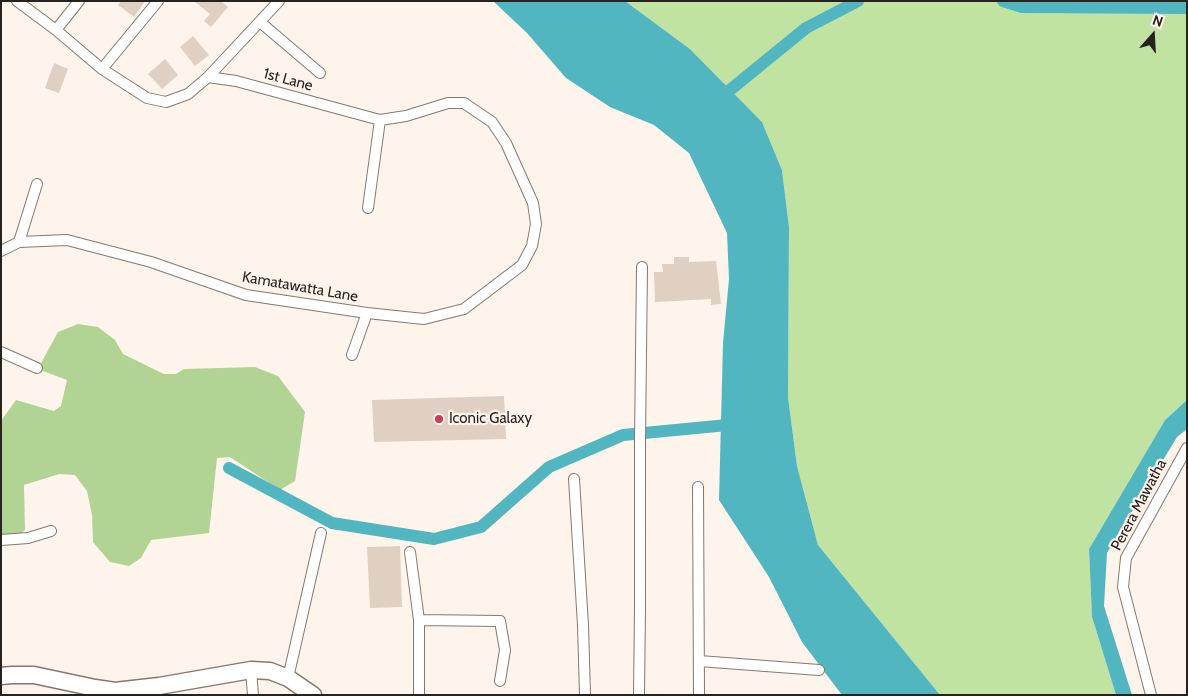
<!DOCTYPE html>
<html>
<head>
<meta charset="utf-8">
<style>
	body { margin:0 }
	#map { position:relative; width:1188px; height:696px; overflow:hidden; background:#fef4ec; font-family:Cabin,sans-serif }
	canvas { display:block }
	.frame { position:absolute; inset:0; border:2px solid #28221e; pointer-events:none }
	.north { position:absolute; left:1128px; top:10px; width:50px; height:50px; -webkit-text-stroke:4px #fef4ec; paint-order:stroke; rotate:19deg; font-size:14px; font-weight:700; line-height:20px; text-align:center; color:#28221e }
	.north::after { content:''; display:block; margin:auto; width:18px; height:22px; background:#28221e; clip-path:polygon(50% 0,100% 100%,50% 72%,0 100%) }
</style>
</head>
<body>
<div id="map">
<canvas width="1188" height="696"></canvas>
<div class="frame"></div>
<div class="north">N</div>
</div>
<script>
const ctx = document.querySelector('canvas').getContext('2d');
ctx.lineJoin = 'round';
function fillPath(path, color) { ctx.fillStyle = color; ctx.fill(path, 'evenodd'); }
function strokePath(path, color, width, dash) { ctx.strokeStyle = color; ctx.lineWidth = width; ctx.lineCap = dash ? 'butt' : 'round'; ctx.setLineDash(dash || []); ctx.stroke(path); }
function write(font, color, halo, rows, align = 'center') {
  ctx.font = font + ' Cabin,sans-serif'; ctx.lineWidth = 4.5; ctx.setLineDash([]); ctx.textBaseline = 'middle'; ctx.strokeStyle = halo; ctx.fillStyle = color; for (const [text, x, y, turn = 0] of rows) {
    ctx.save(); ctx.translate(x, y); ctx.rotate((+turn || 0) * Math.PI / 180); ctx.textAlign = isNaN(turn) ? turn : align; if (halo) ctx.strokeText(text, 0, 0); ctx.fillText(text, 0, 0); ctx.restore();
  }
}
const green = new Path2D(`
	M625 1H1187V400L1165 420 1089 549 1092 617 1116 695H940L818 545 797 466 788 397 789 227 782 170 762 122 690 49Z`);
const forest = new Path2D(`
	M78 324 98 327 115 340 123 354 164 374H176L184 369 255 367 278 376 305 412 295 481 280 490 230 457 217 458 209 533 151 540 141 558 129 566 110 562 93 542 92 515 87 491 75 475 59 474 24 485 25 530 11 542 1 540V421L16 400 54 411 61 406 67 380 43 371 40 365 58 332Z`);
const water = new Path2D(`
	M493 1H625L690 49 762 122 782 170 789 227 788 397 797 466 818 545 940 695H842L802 642 769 577 719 500 723 343 729 279 727 233 689 153 654 125 610 107 566 78 527 33Z
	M1187 400V429L1177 437 1107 553 1104 606 1132 695H1116L1092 617 1089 549 1165 420Z`);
const canal = new Path2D(`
	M1003 1 1022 7 1187 8
	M730 90 806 28 858 1
	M229 468 332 523 434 539 481 527 549 467 623 435 738 424`);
const building = new Path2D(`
	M121 1H145L134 17 118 5Z
	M194 1H221L228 7 211 27 204 21 210 14Z
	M193 36 209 55 195 66 180 47Z
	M165 59 178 75 162 89 148 74Z
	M54 63 68 69 59 93 45 88Z
	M674 257H689V262L716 261 721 304 711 305V299L655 302 654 272H663L662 264H674Z
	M504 396 506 439 374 442 372 400Z
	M400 546 402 607 370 608 367 547Z`);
const minor = new Path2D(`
	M260 22 320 73
	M56 30 79 1
	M102 69 158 1
	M208 77 279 1
	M368 208 380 120
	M19 242 37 184
	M1 251 19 242 67 240 151 262 246 295 367 313 424 319 464 309 522 265 532 246 536 224 533 203 506 143 492 122 464 103H448L406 116 380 120 236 81 208 77 188 94 166 102 147 98 102 69 56 30 17 1
	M1 352 37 368
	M352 355 367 313
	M574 479 583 625 585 695
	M698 487 699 695
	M1 540 28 538 51 531
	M410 552 419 620V695
	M419 620 500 621 505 650 500 681
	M699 661 819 670
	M251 670 253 695
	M288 678 321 533
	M639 695 640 607V441L642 267
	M1151 695 1123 587 1126 558 1187 448`);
const primary = new Path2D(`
	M1 676 12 675H34L95 688 115 691 159 686 251 670 270 671 288 678 313 695`);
const markers = [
	[439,419,5,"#cd3d5b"]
];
const streetNames = [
	["1st Lane",288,80,15],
	["Kamatawatta Lane",300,287,10],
	["Perera Mawatha",1139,505,-62]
];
const poiNames = [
	["Iconic Galaxy",449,419]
];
fillPath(green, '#c1e3a2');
fillPath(forest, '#b1d393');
fillPath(water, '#52b6c1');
strokePath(canal, '#52b6c1', 12);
fillPath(building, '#e0cfc3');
strokePath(minor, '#87786d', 12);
strokePath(primary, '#87786d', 19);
strokePath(minor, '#fff', 10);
strokePath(primary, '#fff', 16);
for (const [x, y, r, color] of markers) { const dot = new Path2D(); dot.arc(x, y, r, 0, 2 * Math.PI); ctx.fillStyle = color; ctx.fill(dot); strokePath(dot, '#fef4ec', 2); }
write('15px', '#28221e', '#fef4ec', streetNames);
write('15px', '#28221e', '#fef4ec', poiNames, 'left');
</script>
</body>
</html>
